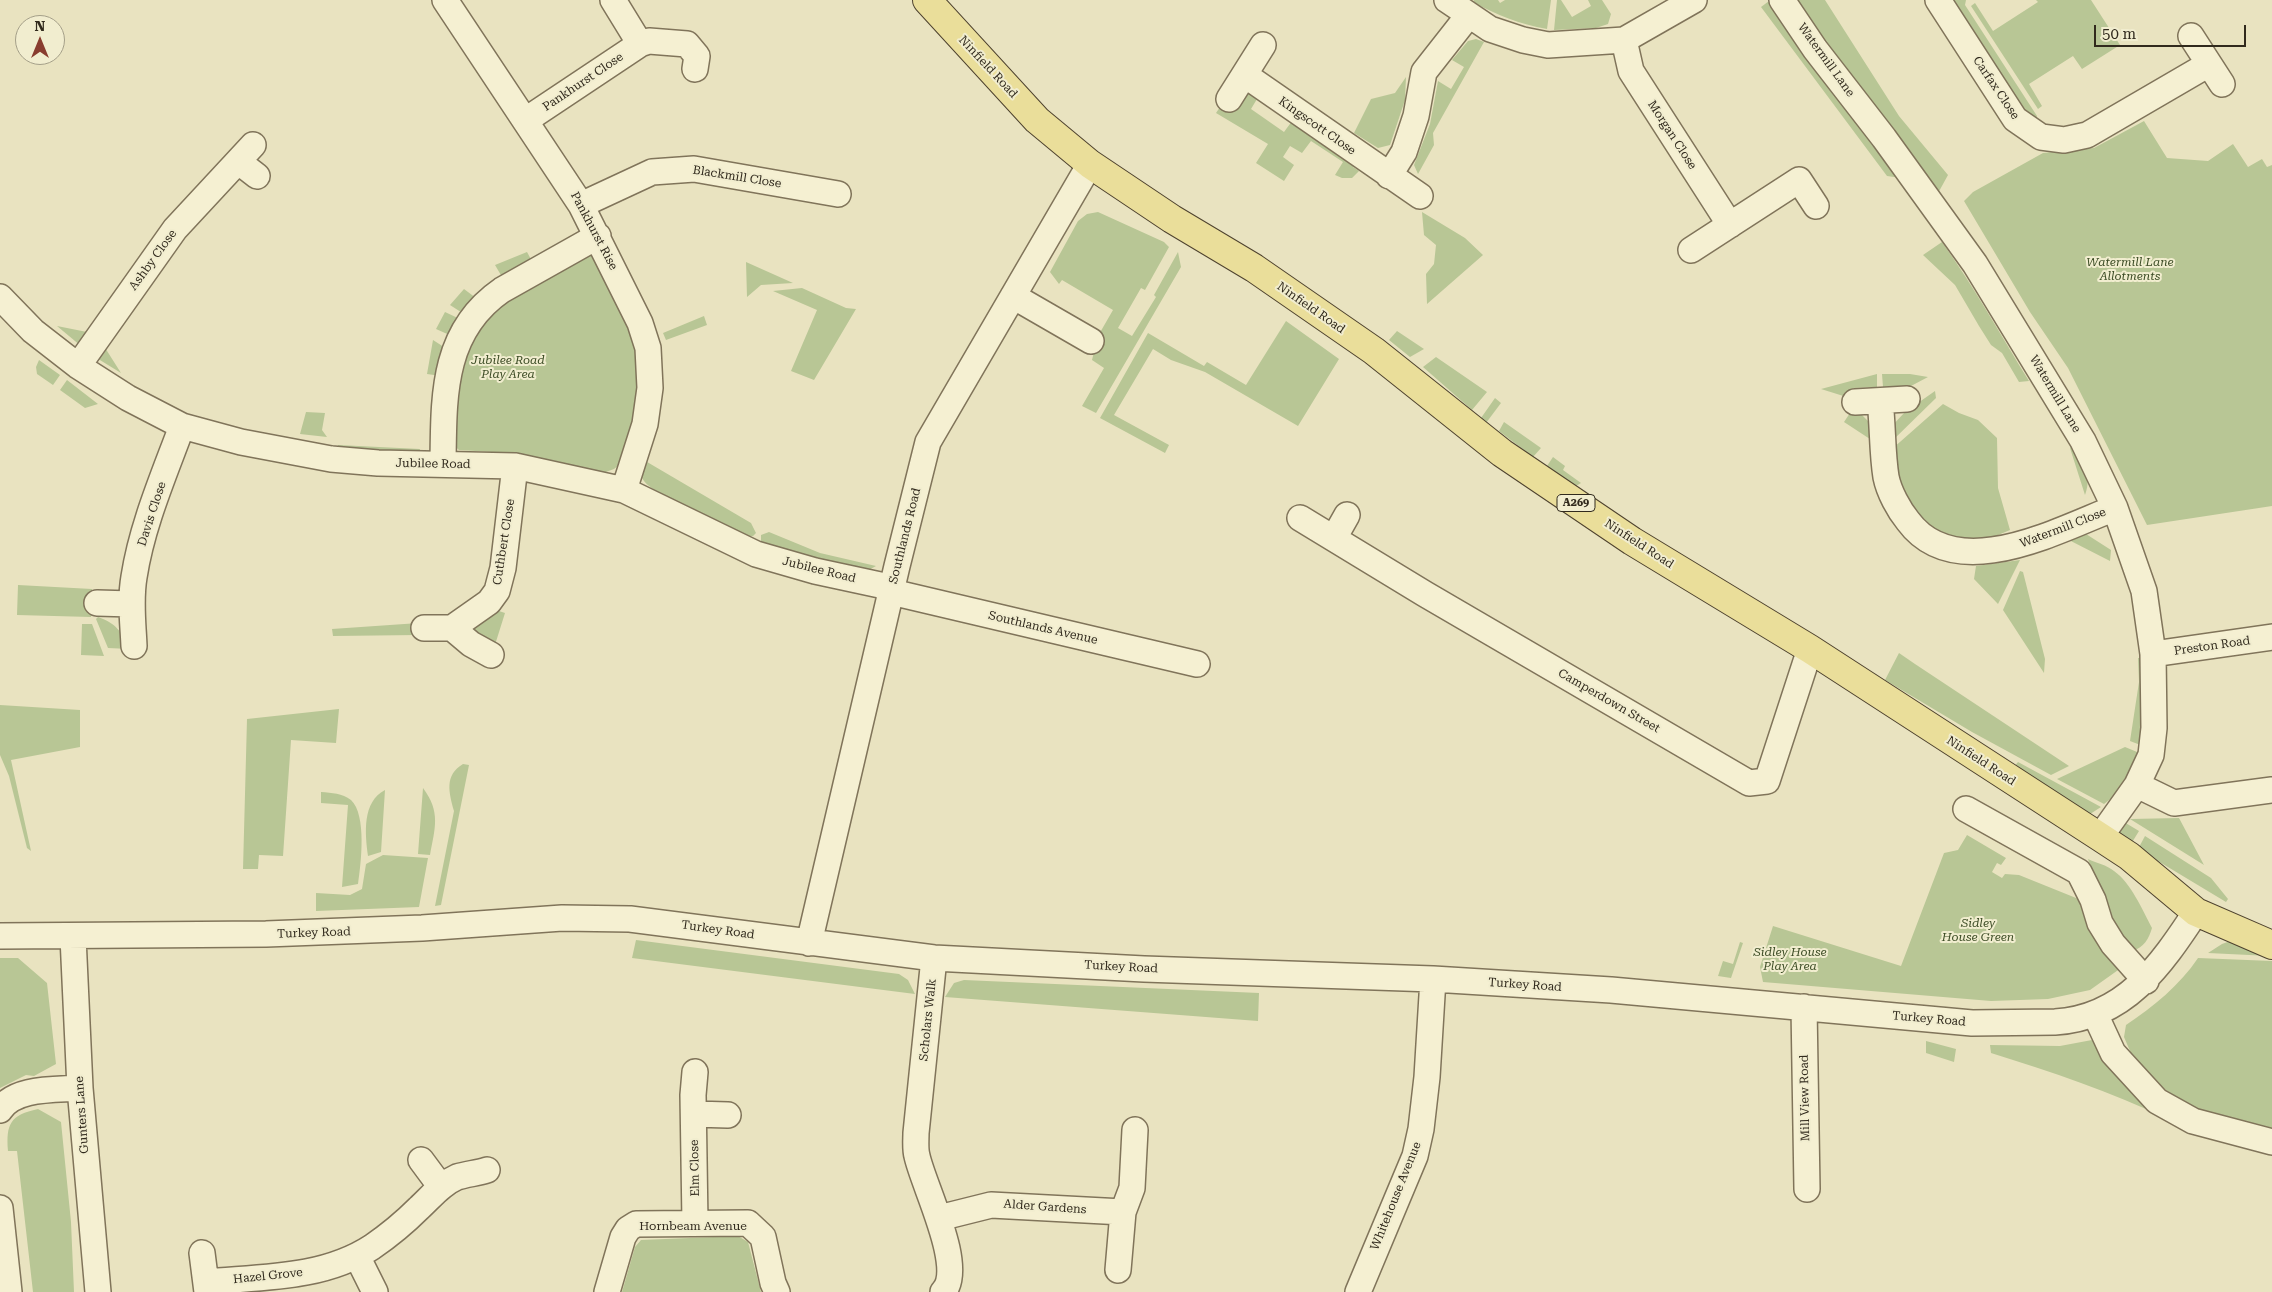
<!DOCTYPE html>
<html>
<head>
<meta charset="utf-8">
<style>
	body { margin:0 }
	#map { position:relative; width:2272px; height:1292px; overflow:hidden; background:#e9e3c0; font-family:"Roboto Serif",serif }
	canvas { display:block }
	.north { position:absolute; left:15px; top:15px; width:50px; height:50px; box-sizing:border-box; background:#f1edcf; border:1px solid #a49f88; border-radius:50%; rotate:0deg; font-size:14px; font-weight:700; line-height:20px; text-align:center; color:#312a1d }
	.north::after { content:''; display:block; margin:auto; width:18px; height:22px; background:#893d2f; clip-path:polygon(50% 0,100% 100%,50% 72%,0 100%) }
	.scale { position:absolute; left:2094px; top:25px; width:152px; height:22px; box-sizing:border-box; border:2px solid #312a1d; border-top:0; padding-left:6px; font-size:15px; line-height:18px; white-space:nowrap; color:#312a1d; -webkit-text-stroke:4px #f1edcf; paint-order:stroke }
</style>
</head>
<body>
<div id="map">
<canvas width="2272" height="1292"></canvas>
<div class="north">N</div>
<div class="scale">50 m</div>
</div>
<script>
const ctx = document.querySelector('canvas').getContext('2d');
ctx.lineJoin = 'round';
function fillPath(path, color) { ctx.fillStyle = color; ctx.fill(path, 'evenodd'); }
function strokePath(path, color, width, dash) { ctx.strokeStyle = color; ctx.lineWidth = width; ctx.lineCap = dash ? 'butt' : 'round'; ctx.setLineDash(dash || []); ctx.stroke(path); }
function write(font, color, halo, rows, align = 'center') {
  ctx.font = font + ' "Roboto Serif",serif'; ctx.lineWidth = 4; ctx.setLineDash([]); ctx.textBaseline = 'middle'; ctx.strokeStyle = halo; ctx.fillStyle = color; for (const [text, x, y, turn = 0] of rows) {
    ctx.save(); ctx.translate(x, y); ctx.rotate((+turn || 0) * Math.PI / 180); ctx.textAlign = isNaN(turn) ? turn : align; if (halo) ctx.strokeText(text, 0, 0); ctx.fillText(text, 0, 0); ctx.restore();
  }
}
const green = new Path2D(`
	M1474 0H1498L1500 3 1505 0H1551L1547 29C1519 24 1497 15 1473 2Z
	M1557 0H1561L1572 17 1591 6 1588 0H1602L1611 14 1608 24 1596 28 1554 30Z
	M1794 0H1825L1899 116 1948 175 1937 195Z
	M1951 0H1966L1965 5 2037 116 2035 125 2020 111Z
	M2036 0H2091L2120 45 2082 69 2073 56 2029 84 2042 106 2038 109 1971 6 1975 3 1993 31 2038 2Z
	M1769 1 1901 178 1887 176 1761 7Z
	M1476 39 1484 42 1433 133 1434 145 1418 174 1414 165 1430 124 1438 81 1451 89 1464 67 1452 60 1468 41Z
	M1406 77 1405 100 1390 145 1378 148 1354 133 1371 99 1395 93Z
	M1253 92 1260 94 1251 109 1284 132 1295 117 1357 161 1353 167 1359 171 1352 178H1342L1335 175 1343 162 1311 141 1302 153 1290 146 1283 157 1294 165 1284 181 1256 163 1268 144 1216 113 1224 101Z
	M2144 121 2167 158 2208 161 2233 144 2248 167 2262 159 2267 167 2272 165V506L2147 525 2068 368 2030 312 1964 201 1973 192 2043 153 2094 148Z
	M1098 212 1164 242 1169 247 1145 290 1141 288 1118 328 1132 336 1156 297 1154 295 1178 252 1181 267 1096 413 1082 406 1104 368 1092 360 1098 336 1113 310 1062 280 1059 284 1050 272 1078 221 1087 214Z
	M1422 212 1465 238 1483 255 1427 304 1426 274 1434 264 1436 245 1424 235Z
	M1942 242C1974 287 2000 334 2029 381L2019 382 2002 353 1991 345 1979 326 1955 285 1923 255Z
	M527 252 534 265 505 282 495 265Z
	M593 253 632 326 641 391 623 462 614 469 603 473 556 461 509 453 459 450 449 441V391L468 347 503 295Z
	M746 262 793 283 761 285 747 297Z
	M802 288 846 308 856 309 814 380 791 371 817 310 773 291Z
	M464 289 480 301 467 316 450 305Z
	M445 312 462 320 454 337 436 329Z
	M704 316 707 325 666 340 663 333Z
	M1286 321 1339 359 1298 426 1205 372 1171 360 1153 349 1114 415 1169 445 1165 453 1100 418 1148 333 1204 366 1207 362 1246 385Z
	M57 326 92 333 81 346Z
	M1397 331 1424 349 1410 357 1389 340Z
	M433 340 447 349 441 376 427 374Z
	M102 343 121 373 95 357Z
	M1436 357 1487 392 1472 410 1423 367Z
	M39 360 60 375 53 385 37 374 36 367Z
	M1877 374V387L1853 388V399L1821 389Z
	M1882 374H1910L1928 377 1911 386 1883 387Z
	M67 380 98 404 85 408 60 390Z
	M1935 391 1936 398 1891 442 1890 428 1905 412Z
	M1495 398 1501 403 1486 423 1481 418Z
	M1943 404 1959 413 1978 420 1997 438 1998 488 2010 530 1991 538 1989 543 1943 537 1922 524 1895 477 1892 449Z
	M306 412 325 413 322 430 327 437 300 434Z
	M1850 413 1862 415 1875 428 1876 443 1844 422Z
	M1504 422 1541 448 1533 457 1499 431Z
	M338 445 420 449 419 453 338 448Z
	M2072 445C2082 462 2093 474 2085 495L2070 448Z
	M1553 457 1565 466 1563 470 1581 483 1576 486 1547 466Z
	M642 459 751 523 756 533 753 536H747C726 526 656 497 644 481 639 475 641 466 642 459Z
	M769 532 820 553 876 566 867 571 818 562 765 544 761 541V535Z
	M2069 534H2086L2111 550 2110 561 2063 537Z
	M2020 560 1998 604 1974 579 1976 566Z
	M2020 571 2023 572 2045 659 2044 673 2003 610Z
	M18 585 92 589 91 617 17 615Z
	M493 609 505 613 494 648 473 631 474 621Z
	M98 617C116 623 122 632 129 649L108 648 96 619Z
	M419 623 418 635 333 636 332 629Z
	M82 624H92L104 656 81 655Z
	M1899 653 1915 664 2069 766 2051 775 1972 732 1885 680Z
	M2138 658H2144L2143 746 2130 741 2139 682Z
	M0 705 80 710V747L11 760 31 851 27 848 9 776 0 755Z
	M339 709 336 743 291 740 283 856 259 855 258 869H243L247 719Z
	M2125 747 2142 754 2118 793 2104 804 2057 779Z
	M2018 762 2101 807 2087 816 2013 768Z
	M463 764 469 765 441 905 435 906 454 811C449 793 444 775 463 764Z
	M423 788C441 812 435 828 430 855L418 854Z
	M385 790 381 852 368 856C365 833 362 802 385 790Z
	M321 792C332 793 342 793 351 800 367 815 361 864 358 884L342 887 348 805 321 803Z
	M2179 818 2204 865 2130 819Z
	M2124 822 2139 831 2131 844 2115 835Z
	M1967 835 2006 858 2001 865 1997 863 1992 872 2002 878 2005 874 2019 875 2086 902 2121 968 2090 990 2048 999 1991 1001 1763 982 1760 967 1773 926 1901 966 1944 853 1958 850Z
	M2145 836 2211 878 2228 899 2226 902 2138 849Z
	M383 855 428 858 419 907 316 911V893L350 895 362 889 366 864Z
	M2088 859C2096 863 2107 865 2114 871 2131 883 2142 909 2152 928 2149 938 2144 948 2132 951L2115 938Z
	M636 940 899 974 908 980 915 994 632 958Z
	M2233 940 2270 956 2208 953 2222 944Z
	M1740 942 1743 943 1731 978 1718 976 1723 961 1733 964Z
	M0 958H18L47 983 56 1064 34 1076 26 1075 0 1088Z
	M2198 958 2272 961V1134L2186 1107 2148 1075 2133 1058 2124 1037 2126 1025C2153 1007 2180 985 2198 958Z
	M964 980 1259 993 1258 1021 945 997 954 983Z
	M2092 1040 2106 1056 2168 1119C2111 1092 2052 1072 1991 1053L1990 1045 2060 1046Z
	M1926 1041 1956 1049 1954 1062 1926 1053Z
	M38 1109 61 1122 71 1222 74 1292H33L17 1151H8C6 1124 10 1115 38 1109Z
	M738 1236 748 1242 761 1292H622L635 1247 641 1240Z`);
const minor = new Path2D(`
	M445 0 581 205 640 323 648 348 650 388 645 424 624 490
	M1447 0 1490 29 1523 40 1548 45 1624 40 1694 0
	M1782 0 1815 49 1884 138 1975 264 2083 441 2115 508 2144 591 2153 654 2154 728 2151 755 2137 785 2100 837
	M1938 0 2015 119 2041 137 2064 140 2087 135 2209 64
	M2191 36 2222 84
	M1624 40 1631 71 1730 225
	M640 44 649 41 687 44 697 56 695 69
	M1245 75 1420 196
	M1229 99 1263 45
	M526 120 640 44 613 0
	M239 162 257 176
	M1389 176 1404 152 1416 116 1424 72 1468 16
	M581 205 652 172 694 169 838 194
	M1691 250 1799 180 1816 206
	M1013 296 1091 341
	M0 297 33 331 78 366 128 398 182 426 241 442 331 459 378 463 515 466 624 490 756 554 815 571 880 585 900 594 1197 664
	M78 366 175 229 253 145
	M1880 401C1883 426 1882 452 1886 477 1889 492 1899 510 1908 521 1956 586 2058 530 2115 508
	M1855 402 1907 399
	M443 463C444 398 441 332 502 290L598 236
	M1300 518 1425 594 1749 783 1767 781 1810 649
	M1334 538 1347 515
	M97 603 132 604
	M424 628H452L489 602 497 591 503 568 515 466
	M452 628 471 644 491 655
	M134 646C133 623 130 600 134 577 142 525 164 475 182 426
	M2153 654 2272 637
	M2137 785 2174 803 2272 790
	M1966 809 2079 872 2093 900 2100 923 2113 944 2146 981
	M0 936 266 934 422 928 562 918 630 919 934 958 1144 969 1433 979 1611 990 1972 1023 2055 1022C2125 1018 2161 965 2196 912
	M73 937 80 1088 98 1292
	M809 943 897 566 928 442 1090 164
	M934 958 916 1133C916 1140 915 1149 917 1156 923 1185 966 1268 943 1292
	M1804 1007 1807 1189
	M2095 1014 2113 1053 2157 1101 2193 1121 2272 1142
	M695 1072 693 1095 695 1223
	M0 1110C15 1087 55 1090 80 1088
	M694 1114 728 1115
	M421 1160 441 1187
	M0 1208 9 1292
	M939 1218 991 1205 1123 1212
	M202 1253 207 1292
	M357 1256 375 1292
	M1118 1270 1123 1212 1132 1188 1135 1130
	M206 1282C261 1277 323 1279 372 1247 388 1236 405 1222 419 1208 431 1197 441 1184 457 1177 467 1174 478 1173 487 1170
	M607 1292 623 1237 628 1229 636 1224 748 1223 763 1237 773 1283 777 1292
	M1358 1292 1415 1156 1421 1129 1427 1077 1433 979`);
const major = new Path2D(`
	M927 0 1037 120 1090 164 1172 219 1254 268 1374 351 1502 453 1632 541 1810 649 2100 837 2129 856 2196 912 2272 945`);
const shields = [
	[1576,503,38]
];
const shieldNames = [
	["A269",1576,503]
];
const streetNames = [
	["Watermill Lane",1826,60,54],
	["Ninfield Road",988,67,47],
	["Pankhurst Close",583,82,-34],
	["Carfax Close",1996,88,56],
	["Kingscott Close",1317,126,35],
	["Morgan Close",1672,135,57],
	["Blackmill Close",737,177,9],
	["Pankhurst Rise",594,231,62],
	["Ashby Close",153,260,-54],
	["Ninfield Road",1311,308,35],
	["Watermill Lane",2055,394,59],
	["Jubilee Road",433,464,1],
	["Davis Close",152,514,-72],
	["Watermill Close",2063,528,-21],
	["Southlands Road",905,536,-76],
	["Cuthbert Close",504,542,-81],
	["Ninfield Road",1639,544,33],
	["Jubilee Road",819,570,14],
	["Southlands Avenue",1043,628,13],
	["Preston Road",2212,646,-8],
	["Camperdown Street",1609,701,30],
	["Ninfield Road",1981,761,33],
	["Turkey Road",718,930,8],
	["Turkey Road",314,933,-2],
	["Turkey Road",1121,967,3],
	["Turkey Road",1525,985,4],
	["Turkey Road",1929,1019,5],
	["Scholars Walk",928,1020,-84],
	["Mill View Road",1805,1098,-91],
	["Gunters Lane",82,1115,-94],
	["Elm Close",695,1168,-91],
	["Whitehouse Avenue",1396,1196,-68],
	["Alder Gardens",1045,1207,4],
	["Hornbeam Avenue",693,1226],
	["Hazel Grove",268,1276,-6]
];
const parkNames = [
	["Watermill Lane",2130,262],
	["Allotments",2130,276],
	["Jubilee Road",508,360],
	["Play Area",508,374],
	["Sidley",1978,923],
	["House Green",1978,937],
	["Sidley House",1790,952],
	["Play Area",1790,966]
];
fillPath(green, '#b8c695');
strokePath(minor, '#80745a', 28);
strokePath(major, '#4e422e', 30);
strokePath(minor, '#f5f0d2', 25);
strokePath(major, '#eade9a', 28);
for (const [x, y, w] of shields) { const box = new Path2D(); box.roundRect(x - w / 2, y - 8.5, w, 17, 4); ctx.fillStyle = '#f1edcf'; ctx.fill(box); strokePath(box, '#312a1d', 1); }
write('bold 11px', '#312a1d', null, shieldNames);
write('12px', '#312a1d', '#f1edcf', streetNames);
write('italic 12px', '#3c4c25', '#f1edcf', parkNames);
</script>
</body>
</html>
